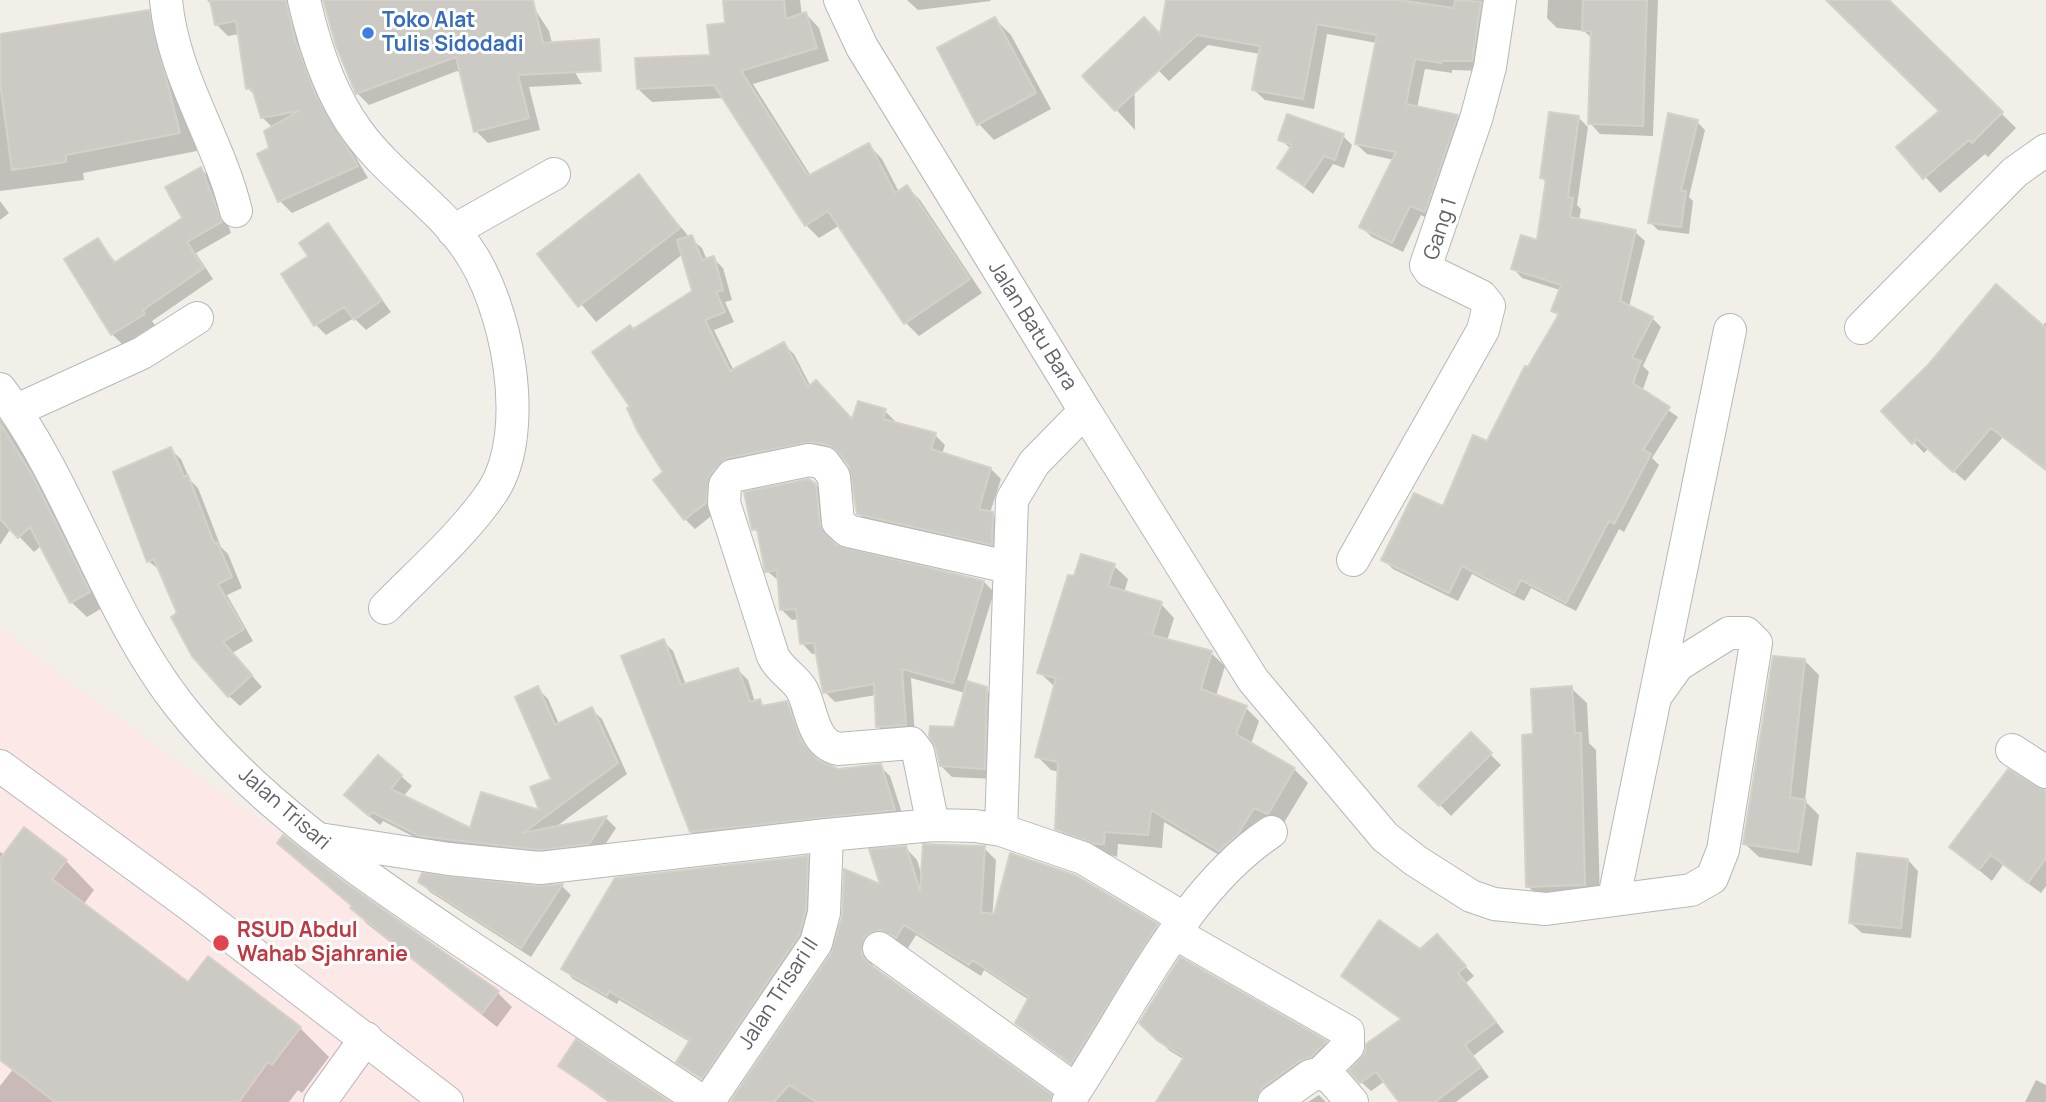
<!DOCTYPE html>
<html>
<head>
<meta charset="utf-8">
<style>
	body { margin:0 }
	canvas { display:block; background:#f1efe8 }
</style>
</head>
<body>
<canvas width="2046" height="1102"></canvas>
<script>
const ctx = document.querySelector('canvas').getContext('2d');
ctx.lineJoin = 'round';
function fillPath(path, color) { ctx.fillStyle = color; ctx.fill(path, 'evenodd'); }
function strokePath(path, color, width, dash) { ctx.strokeStyle = color; ctx.lineWidth = width; ctx.lineCap = dash ? 'butt' : 'round'; ctx.setLineDash(dash || []); ctx.stroke(path); }
function write(font, color, halo, rows, align = 'center') {
  ctx.font = font + ' Manrope,sans-serif'; ctx.lineWidth = 6; ctx.setLineDash([]); ctx.textBaseline = 'middle'; ctx.strokeStyle = halo; ctx.fillStyle = color; for (const [text, x, y, turn = 0] of rows) {
    ctx.save(); ctx.translate(x, y); ctx.rotate((+turn || 0) * Math.PI / 180); ctx.textAlign = isNaN(turn) ? turn : align; if (halo) ctx.strokeText(text, 0, 0); ctx.fillText(text, 0, 0); ctx.restore();
  }
}
const medical = new Path2D(`
	M0 627 26 650 208 784 675 1102H0Z`);
const shadow = new Path2D(`
	M207 0H268L301 31 327 108 368 178 292 213 280 201 271 149 273 128 262 117 257 97 248 88 239 34 228 36 216 24 213 6Z
	M325 0H529L549 31 552 43 565 56 582 84 529 87 540 130 488 143 476 131 461 73 457 71 369 105 357 93Z
	M725 0H800L802 16 806 14 819 28 829 61 753 84 811 176 869 145 882 159 899 192 907 187 920 200 982 293 919 336 906 323 840 225 819 238 806 225 724 98 652 102 638 89 712 56 727 24Z
	M907 0H990L991 1 918 10Z
	M1168 0H1496L1483 71 1452 70V73L1425 69 1417 108 1457 116 1468 127 1435 222 1421 215 1403 252 1372 237 1361 227 1394 160 1367 154 1356 144 1377 43 1327 34 1314 109 1265 100 1254 90 1260 54 1208 45 1169 81 1159 71Z
	M1548 0H1658L1653 136 1600 134 1590 123 1593 39 1584 31 1557 28 1547 18Z
	M1829 0H1887L2016 128 1988 157 1985 154 1940 193 1899 148 1942 111Z
	M148 12 166 30 197 151 83 173 84 180 0 191V36Z
	M995 19 1011 35 1051 109 994 140 978 123Z
	M1134 49 1135 130 1085 76Z
	M1578 117 1588 127 1577 205 1581 209 1579 220 1635 232 1645 241 1629 307 1652 318 1661 327 1643 366 1649 372 1642 392 1678 417 1652 458 1659 465 1624 532 1619 529 1576 611 1531 588 1524 601 1472 574 1458 601 1393 569 1384 560 1444 509 1488 443 1559 317 1553 310 1560 290 1522 278 1513 268 1538 243 1547 183 1542 178Z
	M1697 122 1705 130 1689 197 1693 201 1689 234 1658 230 1650 222Z
	M1343 136 1352 145 1344 168 1333 164 1313 194 1279 168 1291 149 1280 139Z
	M201 169 212 179 231 233 196 253 213 279 152 321 155 325 123 345 112 334 98 240 117 264 184 218Z
	M639 177 690 238 702 248 707 260 713 258 723 268 732 300 725 302 734 322 714 330 734 371 783 344 794 354 811 387 853 422 885 411 895 421 894 424 935 435 945 445 942 454 991 469 1001 479 990 513 1003 524 1002 554 869 524 858 513 851 466 840 455 823 451 738 468 715 513 695 529 685 519 666 472 632 407 633 330 694 292 683 254 596 322 540 254Z
	M0 201 9 213 0 220Z
	M328 225 391 312 366 330 354 318 326 335 316 325 311 257Z
	M2046 322V471L2003 437 1965 481 1928 449 1924 453 1884 411 1930 367 2042 326Z
	M0 419 25 454 104 607 87 617 71 602 42 545 34 552 11 528 0 545Z
	M170 449 181 459 190 480 198 488 221 547 228 554 242 588 227 595 253 641 232 653 262 687 240 706 229 696 180 614 161 571 148 561Z
	M813 481 823 492 830 537 838 547 984 582 994 592 966 683 986 689 997 700 995 779 952 777 941 766 965 693 911 678 915 735 888 737 878 727 876 695 835 702 825 692 818 653 812 654 802 643 799 619 792 620 781 609 779 581 767 571 760 535 753 528 746 494Z
	M1114 566 1128 579 1124 593 1161 604 1174 618 1167 641 1211 653 1225 666 1216 696 1246 708 1259 721 1251 744 1294 769 1308 783 1282 826 1234 864 1164 822 1162 848 1118 844 1117 857 1071 842 1057 828 1059 772 1051 770 1037 756 1055 687 1039 672 1075 578Z
	M663 641 673 651 686 685 738 670 748 680 755 702 759 701 765 707 786 703 796 713 810 752 819 762 838 771 880 766 890 776 904 819 701 841 691 831Z
	M1805 661 1819 675 1805 801 1819 815 1812 866 1759 857 1744 843Z
	M1571 688 1587 703 1589 743 1596 750 1600 900 1543 902 1528 886 1535 736Z
	M538 689 548 699 559 724 591 709 602 719 627 774 553 829 606 818 616 828 599 854 551 859 432 846 383 821 380 825 357 806 401 776 412 786 403 797 471 830 542 813 554 780Z
	M1471 735 1501 765 1451 816 1421 786Z
	M2046 794V886L2041 893 2003 865 1992 881 1951 847Z
	M279 843 339 880 498 993 512 1007 497 1027 366 923 353 907Z
	M906 848 917 860 922 876 984 848 996 860 992 922 1074 876 1157 926 1169 937 1083 1074 1017 1023 1029 1000 984 970 981 976 916 935 908 948 895 941 872 958 873 969 1056 1102H730L882 887Z
	M0 852 5 855 66 861 94 890 83 905 189 985 300 1028 329 1057 302 1093 298 1090 289 1102H0V1086L17 1064 0 1051Z
	M807 858 817 867 815 921 712 1087 678 1061 690 1042 619 1000 617 1004 573 979 564 969Z
	M1908 860 1918 871 1911 938 1862 933 1851 923Z
	M420 882 538 888 562 886 571 895 531 957 430 892Z
	M1446 945 1474 976 1466 983 1504 1032 1473 1056 1489 1077 1456 1102H1401L1385 1081 1371 1091 1361 1082 1402 1020 1343 976Z
	M1181 959 1326 1043 1336 1052 1269 1102H1158L1185 1060 1170 1051 1141 1023Z
	M560 1066 667 1102H608Z
	M2036 1080 2046 1085V1102H2025Z
	M1319 1095 1326 1102H1308Z`);
const building = new Path2D(`
	M210 0H286L295 40 315 93 358 166 278 202 257 154 269 148 264 131 299 111 261 118 252 88 246 89 236 21 215 25Z
	M323 0H533L543 43 599 39 601 71 518 75 529 118 474 132 456 57 356 94 336 46Z
	M723 0H784L786 19 806 12 817 48 741 71 808 176 869 143 895 193 907 185 970 279 904 324 828 211 805 226 714 85 637 89 635 58 710 55 707 25 725 23Z
	M1166 0H1397L1454 8 1455 0 1481 2 1472 61H1442L1441 63 1415 59 1406 104 1458 115 1425 212 1410 206 1392 243 1359 227 1396 152 1355 144 1377 35 1317 24 1303 99 1252 90 1260 46 1197 35 1115 111 1082 76 1144 17 1160 34Z
	M1583 0H1647L1643 126 1588 124 1591 31H1582Z
	M1826 0H1889L2003 112 1972 143 1969 140 1923 179 1896 147 1939 111Z
	M149 10 180 133 66 155V162L12 170 0 82V34Z
	M995 17 1036 93 977 125 937 48Z
	M1549 112 1579 116 1568 197 1573 198 1570 217 1636 230 1620 301 1653 317 1632 358 1641 361 1633 383 1670 407 1643 450 1651 454 1614 524 1609 521 1566 603 1521 580 1514 593 1462 566 1449 593 1381 560 1414 493 1443 506 1473 435 1487 441 1525 366 1528 367 1559 314 1551 311 1561 285 1511 269 1521 235 1537 240 1546 179 1540 178Z
	M1668 113 1698 120 1681 191H1686L1681 227 1648 223Z
	M1287 114 1344 134 1335 160 1324 156 1304 186 1277 168 1292 145 1278 140Z
	M201 167 222 222 187 242 204 268 143 310 145 314 111 335 64 259 98 238 114 263 182 218 165 187Z
	M639 174 680 228 578 307 537 254Z
	M328 223 382 300 354 320 344 307 314 326 281 274 308 256 299 243Z
	M692 235 702 260 714 256 723 290 716 292 725 312 705 320 730 371 784 342 808 387 816 380 852 419 858 401 886 409 883 419 936 433 931 449 991 468 979 509 993 512 992 545 857 514 849 466 838 452 828 445 812 442 727 458 710 474 706 503 684 520 653 480 663 472 638 432 627 408 630 407 592 352 630 325 633 329 692 291 677 240Z
	M1996 284 2046 328V470L1991 428 1953 472 1917 439 1912 444 1881 411 1928 365Z
	M0 423 32 475 90 592 70 603 30 527 18 538 0 519Z
	M171 447 184 477 188 475 214 543 217 542 232 577 218 584 244 629 223 642 252 675 228 697 192 656 171 617 177 613 154 559 147 562 113 472Z
	M809 479 816 484 820 525 836 545 984 581 953 683 902 669 906 725 876 727 874 684 823 693 814 643 800 644 796 609 780 610 777 570 765 572 757 529 752 530 744 492Z
	M1081 554 1115 564 1108 586 1162 602 1152 635 1212 651 1201 689 1247 706 1236 734 1295 768 1268 814 1254 808 1238 834 1219 851 1151 810 1148 835 1105 832 1104 844H1095L1055 829 1058 762 1035 757 1056 678 1037 673 1068 575 1074 576Z
	M664 639 681 685 738 668 750 702 760 699 762 706 787 701 801 740 818 760 838 769 881 764 895 810 690 832 621 656Z
	M1773 656 1805 659 1790 797 1806 800 1798 852 1743 844Z
	M967 681 987 687 985 769 940 766 936 748 929 736 930 726 954 727Z
	M538 686 555 725 592 707 618 763 523 833 607 816 589 844 540 850 420 836 372 812 369 816 344 795 378 755 402 775 391 789 470 828 481 792 539 810 530 787 551 779 515 697Z
	M1572 686 1575 733H1581L1585 885 1526 887 1522 735 1533 734 1531 689Z
	M1471 732 1492 753 1439 806 1418 786Z
	M2008 769 2046 791V858L2028 883 1991 855 1979 870 1949 847Z
	M24 827 67 860 52 879 188 982 208 956 301 1027 272 1065 268 1062 239 1102H55L0 1060V859Z
	M283 835 340 879 499 991 482 1014 350 908 352 906 277 843Z
	M923 844 985 846 981 912 994 914 1010 853 1075 875 1158 924 1071 1064 1015 1023 1029 997 972 960 969 965 904 925 896 938 880 930 871 932 864 938 862 955 868 963 1052 1095 1050 1102H817L789 1085 774 1102H730L831 953 842 917 844 869 880 884 869 849 906 846 920 891Z
	M1857 853 1908 859 1901 928 1849 923Z
	M808 856 806 910 799 935 702 1079 676 1062 690 1040 609 991 607 996 561 969 615 878Z
	M422 873 538 886 563 884 521 948 418 882Z
	M1379 920 1420 949 1437 934 1466 966 1458 973 1496 1022 1465 1045 1481 1067 1435 1102H1399L1376 1072 1360 1083 1349 1071 1365 1053 1366 1044 1401 1019 1341 976Z
	M1180 957 1327 1041 1311 1057 1299 1061 1263 1087 1256 1102H1156L1184 1057 1158 1041 1139 1023Z
	M576 1039 604 1058 670 1102H611L558 1066Z`);
const minor = new Path2D(`
	M166 0C173 77 218 138 236 211
	M304 0C314 44 331 96 358 132 389 175 437 204 467 248 507 304 532 430 493 491 464 534 421 571 385 608
	M840 0 862 47 1085 411 1034 463 1012 500 1001 830
	M453 231 554 174
	M1861 328 2015 172 2046 150
	M0 389C73 486 104 609 179 705 257 804 363 874 466 944 545 996 624 1049 703 1102
	M17 410 142 353 197 318
	M1085 411 1253 680 1385 837 1416 861 1471 896 1494 904 1546 909 1691 890 1712 878 1723 850 1756 643 1746 633H1729L1678 665 1655 697
	M1353 560 1483 330 1489 306 1481 296 1430 271 1426 265 1476 119 1490 67 1500 0
	M2012 750 2046 772
	M0 766 190 905 447 1102
	M933 825 918 752 911 743 838 749C812 743 812 709 802 690 794 676 780 671 773 656L724 503 725 485 732 476 809 460 824 463 834 477 838 522 848 531 1008 567
	M319 839 449 859 540 868 827 835 933 825 975 826 1001 830 1083 858 1185 919
	M1614 898 1730 330
	M1175 933 1348 1032V1046L1321 1073
	M879 948 1076 1090
	M320 1102 366 1038
	M708 1102 816 943 824 913 827 835
	M1068 1102C1128 1014 1181 892 1271 832
	M1274 1102 1310 1076 1321 1073 1331 1078 1352 1102`);
const markers = [
	[368,33,7,"#3f7fe0"],
	[221,943,9,"#e0444e"]
];
const shopNames = [
	["Toko Alat",382,21],
	["Tulis Sidodadi",382,45]
];
const streetNames = [
	["Gang 1",1441,229,-72],
	["Jalan Batu Bara",1032,326,58],
	["Jalan Trisari",284,809,41],
	["Jalan Trisari II",779,994,-57]
];
const healthNames = [
	["RSUD Abdul",237,931],
	["Wahab Sjahranie",237,955]
];
fillPath(medical, '#fce8e6');
fillPath(shadow, '#0003');
fillPath(building, '#cccac5');
strokePath(building, '#d6d1c6', 2);
strokePath(minor, '#b5b8bc', 34);
strokePath(minor, '#fff', 32);
for (const [x, y, r, color] of markers) { const dot = new Path2D(); dot.arc(x, y, r, 0, 2 * Math.PI); ctx.fillStyle = color; ctx.fill(dot); strokePath(dot, '#fff', 2.5); }
write('bold 21px', '#366cbe', '#fff', shopNames, 'left');
write('21px', '#5f6368', '#fff', streetNames);
write('bold 21px', '#be3a42', '#fff', healthNames, 'left');
</script>
</body>
</html>
